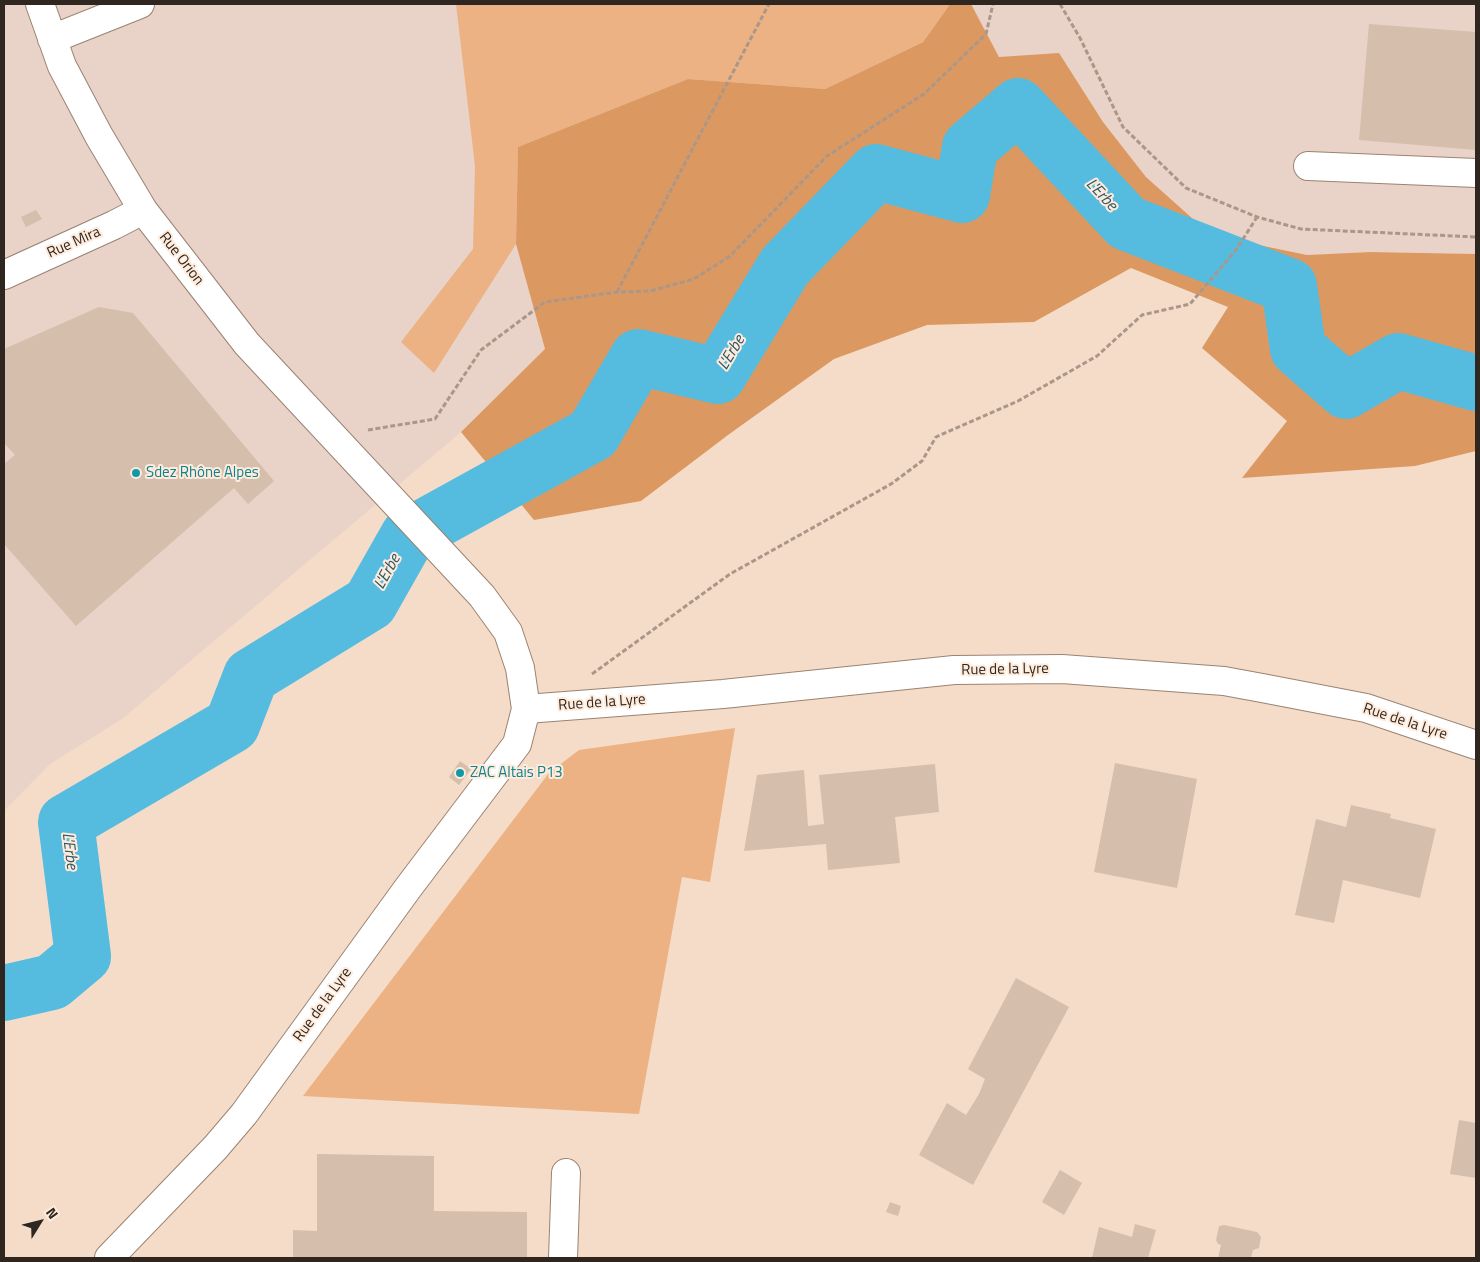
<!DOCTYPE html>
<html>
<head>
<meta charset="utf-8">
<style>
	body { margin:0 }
	#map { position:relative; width:1480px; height:1262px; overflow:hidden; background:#f5dcc9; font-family:"Titillium Web",sans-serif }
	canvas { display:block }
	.frame { position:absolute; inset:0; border:5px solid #2f261f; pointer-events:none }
	.north { position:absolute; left:15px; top:1197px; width:50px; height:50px; -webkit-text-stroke:4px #feebdb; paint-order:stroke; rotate:54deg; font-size:14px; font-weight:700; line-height:20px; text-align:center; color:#2f261f }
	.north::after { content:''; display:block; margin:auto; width:18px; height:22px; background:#2f261f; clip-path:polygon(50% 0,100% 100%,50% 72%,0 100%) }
</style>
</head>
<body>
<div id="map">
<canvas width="1480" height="1262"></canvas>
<div class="frame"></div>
<div class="north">N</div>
</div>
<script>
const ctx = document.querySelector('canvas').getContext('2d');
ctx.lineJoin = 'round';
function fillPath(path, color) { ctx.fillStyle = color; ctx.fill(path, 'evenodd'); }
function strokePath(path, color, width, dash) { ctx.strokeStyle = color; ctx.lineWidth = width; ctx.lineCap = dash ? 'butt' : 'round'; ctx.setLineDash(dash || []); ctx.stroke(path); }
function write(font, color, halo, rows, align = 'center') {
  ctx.font = font + ' "Titillium Web",sans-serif'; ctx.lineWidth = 4; ctx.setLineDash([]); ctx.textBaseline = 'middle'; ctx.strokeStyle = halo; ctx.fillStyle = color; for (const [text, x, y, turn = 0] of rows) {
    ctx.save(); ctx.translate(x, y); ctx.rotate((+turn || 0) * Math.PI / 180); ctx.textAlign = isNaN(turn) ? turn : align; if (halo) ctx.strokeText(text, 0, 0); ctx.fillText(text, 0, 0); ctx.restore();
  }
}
const commercial = new Path2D(`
	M4 4H950L825 89 516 244 545 349 461 432 122 719 50 764 4 811Z
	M971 4H1476V254L1370 252 1307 255 1211 235 1146 177 1103 122 999 57Z`);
const green = new Path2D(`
	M456 4H950L923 42 825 89 688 79 518 147 516 244 434 373 401 342 473 249 475 166Z
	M735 728 710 882 682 877 639 1114 303 1096 549 773 579 750Z`);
const forest = new Path2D(`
	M950 4H971L999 57 1059 53 1103 122 1146 177 1211 235 1307 255 1370 252 1476 254V451L1415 466 1242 478 1287 421 1202 348 1228 307 1131 268 1034 322 927 325 834 359 728 435 641 501 534 520 461 432 545 349 516 244 518 147 688 79 825 89 923 42Z`);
const river = new Path2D(`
	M4 993 52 982 83 956 66 822 232 725 251 676 370 603 408 536 593 434 638 357 718 376 785 266 876 172 962 195 970 147 1018 106 1127 223 1289 286 1298 349 1346 391 1398 361 1476 383`);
const building = new Path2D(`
	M1369 24 1476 32V150L1359 140Z
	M36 210 42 219 26 227 21 217Z
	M99 307 133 313 274 481 248 504 234 488 76 626 4 544V464L15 455 4 443V349Z
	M460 761 471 769 459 785 449 777Z
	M1115 763 1197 779 1177 888 1094 872Z
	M935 764 939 812 895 817 900 863 828 870 826 844 744 851 757 775 804 770 808 826 824 824 819 775Z
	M1351 805 1391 814 1390 818 1436 829 1420 898 1343 880 1334 923 1295 915 1316 819 1346 827Z
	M1016 978 1069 1007 973 1185 919 1155 947 1103 966 1115 979 1094 985 1079 968 1069Z
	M1459 1120 1476 1123V1178L1450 1174Z
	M317 1154 434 1156V1211L527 1212V1258H293V1230L317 1231Z
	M1060 1170 1082 1183 1064 1215 1042 1202Z
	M890 1202 901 1206 898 1216 886 1212Z
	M1135 1224 1156 1230 1148 1258H1092L1099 1227 1132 1237Z
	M1224 1225 1257 1232 1261 1237 1259 1248 1253 1250 1251 1258H1218L1221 1245 1218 1244 1216 1240 1219 1226Z`);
const path = new Path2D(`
	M1060 4 1080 38 1123 127 1186 188 1257 217 1301 229 1476 237
	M617 292 769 4
	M368 430 435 419 481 350 545 302 617 292 650 291 694 279 730 256 827 156 924 94 986 34 993 4
	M592 674 730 574 891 484 922 461 936 437 1018 401 1097 356 1142 315 1190 304 1236 250 1257 217`);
const minor = new Path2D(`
	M40 4 62 66 99 136 143 210 247 344 482 596 508 632 520 668 526 709 517 744 408 888 244 1114 215 1148 109 1258
	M52 39 140 4
	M1308 166 1476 173
	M4 275 114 225 143 210
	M526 709 723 694 954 670 1062 669 1224 681 1262 688 1366 708 1476 745
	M563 1258 566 1173`);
const markers = [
	[136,473,5,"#0f9aa8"],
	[460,773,5,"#0f9aa8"]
];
const streetNames = [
	["Rue Mira",74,243,-24],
	["Rue Orion",181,259,52],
	["Rue de la Lyre",1005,670,-1],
	["Rue de la Lyre",602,703,-4],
	["Rue de la Lyre",1405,722,18],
	["Rue de la Lyre",323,1005,-54]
];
const cultureNames = [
	["Sdez Rhône Alpes",146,473],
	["ZAC Altais P13",470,773]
];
const waterNames = [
	["L'Erbe",1101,195,47],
	["L'Erbe",732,353,-59],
	["L'Erbe",388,572,-61],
	["L'Erbe",69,851,83]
];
fillPath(commercial, '#e9d2c7');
fillPath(green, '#ecb283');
fillPath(forest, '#db9961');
strokePath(river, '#55bbdf', 56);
fillPath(building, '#d6beac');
strokePath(minor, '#9a8372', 30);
strokePath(path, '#aa9789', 3, [5, 2.5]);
strokePath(minor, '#fff', 28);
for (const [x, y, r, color] of markers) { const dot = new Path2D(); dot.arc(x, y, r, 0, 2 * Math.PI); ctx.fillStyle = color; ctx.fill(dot); strokePath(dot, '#feebdb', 2); }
write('15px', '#2f261f', '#feebdb', streetNames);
write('15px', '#0d838f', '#feebdb', cultureNames, 'left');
write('italic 16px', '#2a5666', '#feebdb', waterNames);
</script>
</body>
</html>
